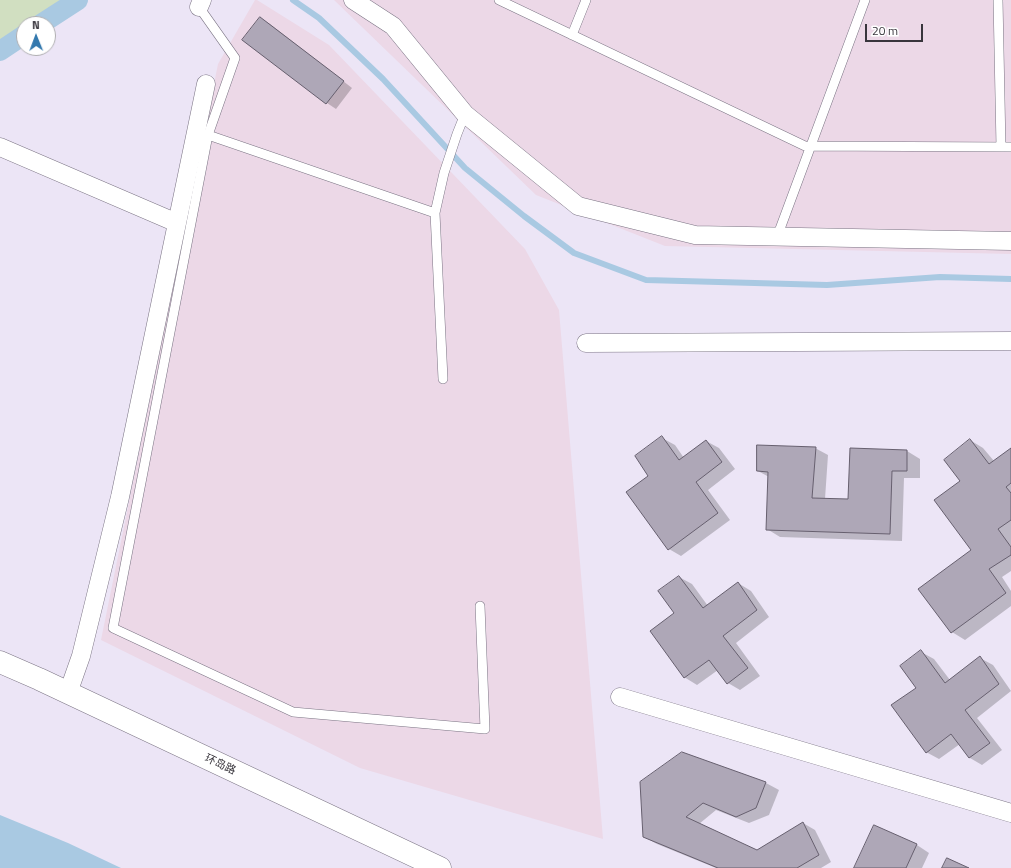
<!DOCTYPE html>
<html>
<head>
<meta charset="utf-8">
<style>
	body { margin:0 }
	#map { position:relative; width:1011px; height:868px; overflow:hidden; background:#ece5f6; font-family:"Titillium Web",sans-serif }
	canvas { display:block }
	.north { position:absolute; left:16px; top:16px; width:40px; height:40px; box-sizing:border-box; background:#fff; border:1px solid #afaeb1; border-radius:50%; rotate:359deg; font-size:11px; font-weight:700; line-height:16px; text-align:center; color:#38353c }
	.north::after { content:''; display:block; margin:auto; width:14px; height:18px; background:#3479ae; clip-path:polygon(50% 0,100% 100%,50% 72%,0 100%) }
	.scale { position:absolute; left:865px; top:24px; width:58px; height:18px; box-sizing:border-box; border:2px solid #38353c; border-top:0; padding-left:5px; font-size:12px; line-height:14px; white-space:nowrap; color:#38353c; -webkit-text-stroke:3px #fff; paint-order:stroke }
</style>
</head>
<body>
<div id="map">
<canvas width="1011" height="868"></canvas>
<div class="north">N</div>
<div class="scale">20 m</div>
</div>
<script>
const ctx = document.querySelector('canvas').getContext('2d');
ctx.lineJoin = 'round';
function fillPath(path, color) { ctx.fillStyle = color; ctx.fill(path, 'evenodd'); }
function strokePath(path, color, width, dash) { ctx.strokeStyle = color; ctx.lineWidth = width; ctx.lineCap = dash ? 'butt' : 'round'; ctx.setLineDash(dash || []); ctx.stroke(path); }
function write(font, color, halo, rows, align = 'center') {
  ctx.font = font + ' "Titillium Web","Noto Sans SC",sans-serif'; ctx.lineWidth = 3.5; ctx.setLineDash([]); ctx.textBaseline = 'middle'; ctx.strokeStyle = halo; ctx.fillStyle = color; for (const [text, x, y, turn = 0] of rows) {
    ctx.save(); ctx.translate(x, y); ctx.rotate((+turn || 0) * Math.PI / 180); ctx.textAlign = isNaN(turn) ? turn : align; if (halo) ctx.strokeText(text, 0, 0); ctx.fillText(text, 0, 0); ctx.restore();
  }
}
const industrial = new Path2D(`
	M255 0H257L329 45 525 249 559 310 603 839 360 768 101 640 218 64Z
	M334 0H1011V254L665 246 536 195Z`);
const green = new Path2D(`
	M0 0H60L29 24H24V28L0 47Z`);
const water = new Path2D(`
	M0 815 68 843 121 868H0Z`);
const shadow = new Path2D(`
	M260 18 270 24 352 88 336 109 327 103Z
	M662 438 675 445 684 458 706 441 719 448 735 469 708 490 730 520 681 556 669 549 650 476Z
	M970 440 983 448 994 461 1011 449V571L1002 577 1011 591V606L965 640 952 632 972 550 961 481Z
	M815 448 828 455 825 499 849 500 907 451 920 459V478H904L902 541 780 537 767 529 769 477 758 471Z
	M679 577 692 584 708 606 738 583 751 591 769 617 736 643 760 676 740 690 728 683 718 670 697 685 684 677 676 613Z
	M921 652 934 659 950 680 980 658 993 665 1011 691 977 718 1002 750 982 765 970 758 960 744 939 759 926 752 918 688Z
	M683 753 766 783 779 790 769 815 749 823 716 810 699 824 757 851 803 823 815 830 831 862 821 868H716L657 844 644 837Z
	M875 826 917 845 929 853 922 868H856Z`);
const stream = new Path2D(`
	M293 0 319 18 383 79 465 168 524 216 574 253 646 280 827 285 940 277 1011 279`);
const canal = new Path2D(`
	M41 24 78 0
	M0 51 24 35`);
const building = new Path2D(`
	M260 17 344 81 326 104 242 40Z
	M662 436 679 460 706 440 722 462 696 482 718 513 668 550 626 492 648 476 635 456Z
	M970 439 989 464 1011 448V483L1006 487 1011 493V520L998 529 1011 547V555L989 569 1006 593 951 633 918 589 971 550 934 500 960 481 944 460Z
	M757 445 816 447 812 498 848 499 850 448 907 450V471H892L890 534 766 530 768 472 757 471Z
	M679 576 703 608 738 582 757 610 723 636 748 668 727 684 709 660 684 678 650 631 674 613 658 591Z
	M921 650 945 683 980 656 999 684 965 710 990 743 969 758 951 734 926 753 891 705 916 688 900 666Z
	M682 752 766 782 756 808 736 817 703 803 686 817 757 850 803 822 819 855 797 868H718L643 837 640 782Z
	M874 825 917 844 906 868H854Z
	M947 858 969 868H942Z`);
const lane = new Path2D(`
	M499 0 805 146 1011 147
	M998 0 1001 147
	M199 7 235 58 208 135 113 628 293 712 485 729 480 606
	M572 35 586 0
	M208 135 435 213
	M777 237 865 0
	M443 379 435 213 444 173 457 134 465 114`);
const street = new Path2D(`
	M353 0 393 26 465 114 578 206 695 235 1011 241
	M199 7 202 0
	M0 147 177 223
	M586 343 1011 341
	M68 693 81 656 120 497 206 84
	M620 697 1011 813`);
const secondary = new Path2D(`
	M0 662 39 679 440 868`);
const streetNames = [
	["环岛路",220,765,25]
];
fillPath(industrial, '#ecd8e7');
fillPath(green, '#d1dfc1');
fillPath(water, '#a9c9e2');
fillPath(shadow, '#0003');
strokePath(stream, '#a9c9e2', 6);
strokePath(canal, '#a9c9e2', 20);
fillPath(building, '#aea7b7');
strokePath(building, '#665f6e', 1);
strokePath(lane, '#7b7484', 10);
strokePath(street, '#7b7484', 19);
strokePath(secondary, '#7b7484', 23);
strokePath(lane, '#fff', 9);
strokePath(street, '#fff', 18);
strokePath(secondary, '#fff', 22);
write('11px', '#38353c', '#fff', streetNames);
</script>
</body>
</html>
